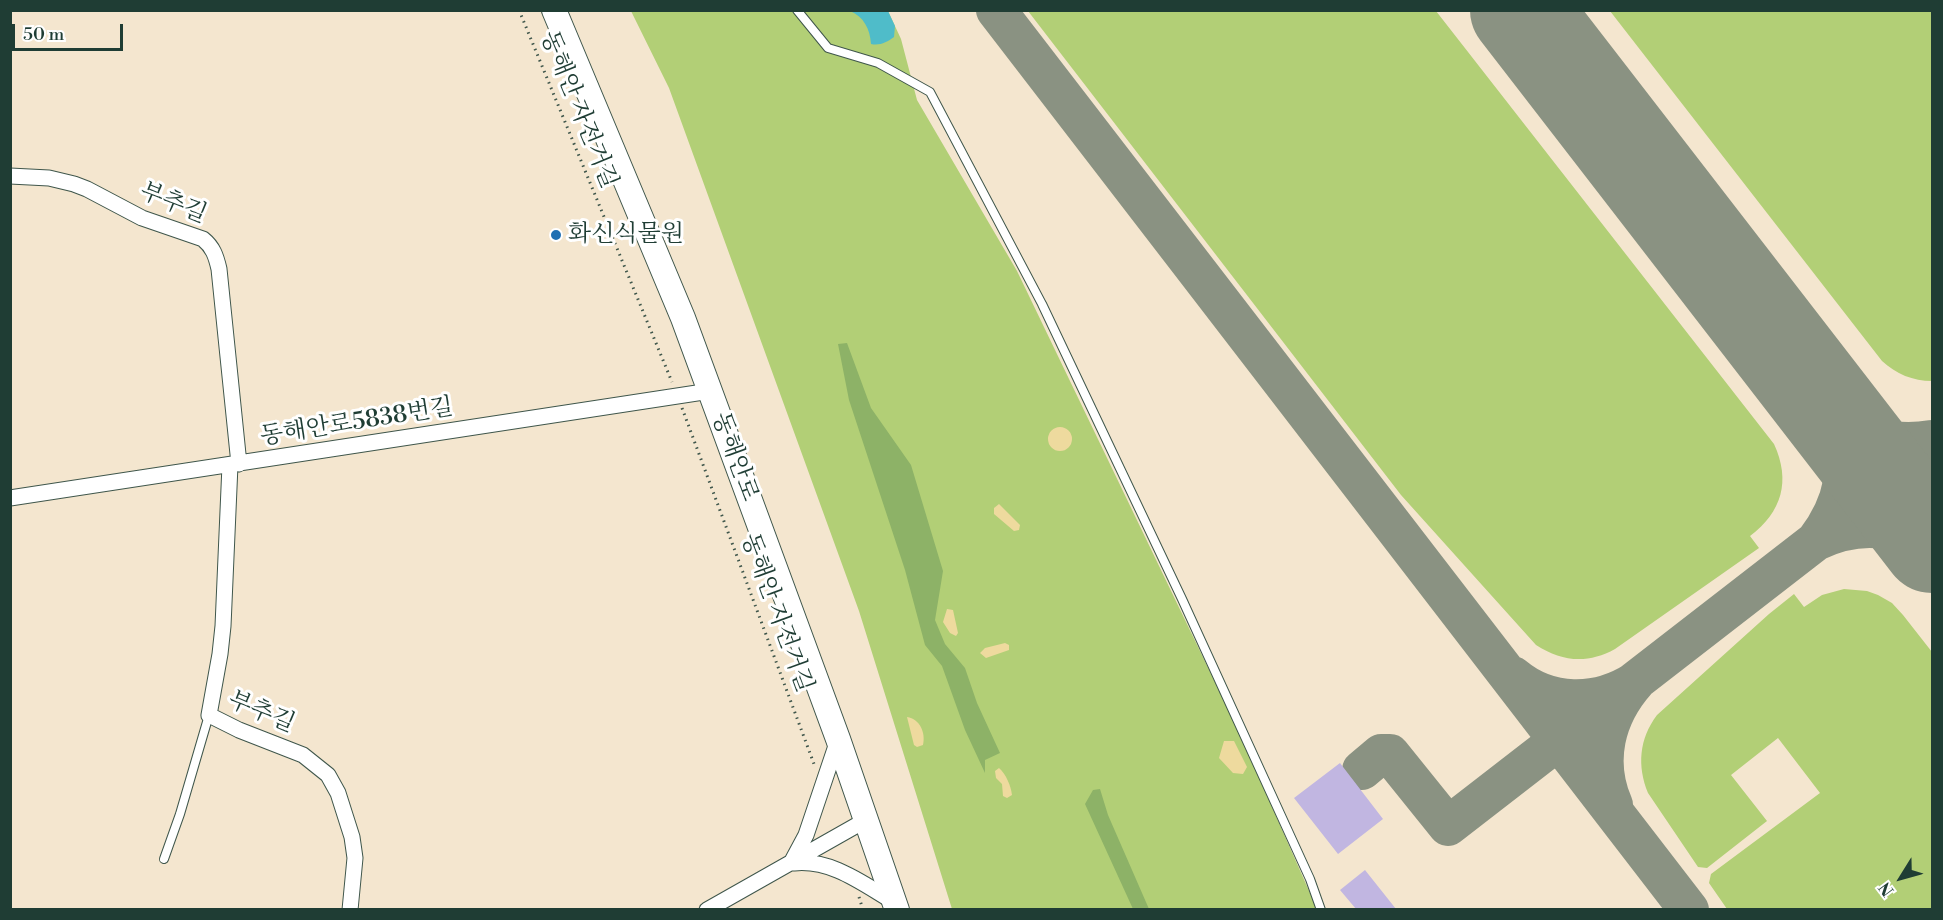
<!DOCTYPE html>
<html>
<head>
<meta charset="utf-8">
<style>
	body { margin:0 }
	#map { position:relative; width:1943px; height:920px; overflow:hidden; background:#f4e6cf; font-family:"Libre Bodoni",serif }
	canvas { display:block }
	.frame { position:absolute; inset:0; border:12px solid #1f3d34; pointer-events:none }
	.north { position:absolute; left:1871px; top:848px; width:60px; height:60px; -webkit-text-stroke:4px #fff; paint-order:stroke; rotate:233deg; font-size:16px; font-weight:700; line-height:24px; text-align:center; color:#1f3d34 }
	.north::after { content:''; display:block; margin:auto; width:21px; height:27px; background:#1f3d34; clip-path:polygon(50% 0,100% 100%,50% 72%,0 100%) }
	.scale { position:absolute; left:12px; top:24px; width:111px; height:27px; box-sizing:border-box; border:3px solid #1f3d34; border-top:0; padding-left:8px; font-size:18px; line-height:21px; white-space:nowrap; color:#1f3d34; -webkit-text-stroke:4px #fff; paint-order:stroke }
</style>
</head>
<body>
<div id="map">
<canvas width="1943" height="920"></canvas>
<div class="frame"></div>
<div class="north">N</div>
<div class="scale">50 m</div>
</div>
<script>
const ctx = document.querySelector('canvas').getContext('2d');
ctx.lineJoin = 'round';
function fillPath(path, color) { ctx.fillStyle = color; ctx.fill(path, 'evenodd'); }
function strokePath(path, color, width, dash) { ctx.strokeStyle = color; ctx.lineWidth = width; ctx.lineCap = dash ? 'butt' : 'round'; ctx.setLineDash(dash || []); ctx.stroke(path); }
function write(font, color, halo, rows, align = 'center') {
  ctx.font = font + ' "Libre Bodoni","Noto Serif KR",serif'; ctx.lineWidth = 6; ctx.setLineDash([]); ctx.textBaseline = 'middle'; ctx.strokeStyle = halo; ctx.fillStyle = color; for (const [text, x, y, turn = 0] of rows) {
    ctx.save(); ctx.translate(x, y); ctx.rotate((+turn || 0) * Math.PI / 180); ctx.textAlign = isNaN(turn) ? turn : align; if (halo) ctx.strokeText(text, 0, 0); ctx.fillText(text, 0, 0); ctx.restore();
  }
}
const green = new Path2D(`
	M631 11H888L901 39 917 100 1017 271 1239 732 1317 909H952L859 611 669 88Z
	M1028 11H1436L1774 444C1791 481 1782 512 1750 536L1759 548 1615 649C1588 664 1562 662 1536 645L1401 495Z
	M1610 11H1932V381C1913 381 1896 374 1882 361Z
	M1844 589 1867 591 1878 595 1892 603 1903 615 1932 652V909H1727L1709 883 1711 874 1820 793 1778 738 1731 775 1767 821 1707 868 1698 867 1648 793C1637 766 1639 739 1657 715L1769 614 1794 594 1804 607 1822 595Z`);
const forest = new Path2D(`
	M847 343 871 408 911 465 943 571 935 620 945 644 965 668 977 703 1000 753 985 760V773L965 730 942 666 925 645 905 570 849 400 838 344Z
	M1100 789 1108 815 1149 909H1133L1085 804 1093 790Z`);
const sand = new Path2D(`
	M1048 439a12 12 0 1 1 24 0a12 12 0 1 1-24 0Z
	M999 504 1020 525 1019 530 1014 531 994 514V508Z
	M947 609 953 610 958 633 956 636 950 633 943 622Z
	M1005 643 1009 645V650L986 658 980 653 985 648Z
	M907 717C920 719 926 733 923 745L917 747 914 745Z
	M1224 741H1234L1247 767 1243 774 1233 773 1219 758Z
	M999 768C1006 774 1011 786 1012 795L1007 798 1003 796 1002 784 996 778 995 771Z`);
const water = new Path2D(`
	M850 11H888L895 26 894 37C887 42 880 46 871 44 870 29 864 17 850 11Z`);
const taxiway = new Path2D(`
	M996 10 1689 910
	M1838 421C1868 440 1898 446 1932 440
	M1932 482 1930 501 1932 525
	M1816 541C1845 503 1851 466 1838 421
	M1513 676C1549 706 1597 706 1636 681 1605 716 1594 761 1613 805
	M1362 770 1381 754H1390L1448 826 1816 541C1856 522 1896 524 1932 548`);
const runway = new Path2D(`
	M1520 10 1932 543`);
const building = new Path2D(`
	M1340 763 1383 819 1338 854 1294 798Z
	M1365 870 1396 909H1356L1340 890Z`);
const path = new Path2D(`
	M519 10 672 382
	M682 408 814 764
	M859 897 863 910`);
const lane = new Path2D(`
	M797 10 828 48 878 63 930 92 1042 304 1182 599 1310 879 1321 910
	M164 859 180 814 209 715`);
const street = new Path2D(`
	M10 176 49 178 74 184 87 189 142 218 203 239C213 247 216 256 219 269L239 464
	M230 465 223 626 220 654 209 715 239 730 303 755 328 775 338 793 352 837 355 858 350 910
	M10 498 710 391
	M791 863 806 835 838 740
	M794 863C832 859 863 884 894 902
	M707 910 866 820`);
const primary = new Path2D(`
	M554 10 683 318 838 739 897 910`);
const markers = [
	[556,235,6,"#1f6fb2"]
];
const streetNames = [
	["동해안 자전거길",578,110,68],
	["부추길",173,204,22],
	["동해안로5838번길",357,423,-9],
	["동해안로",734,457,70],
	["동해안 자전거길",776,613,70],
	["부추길",261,713,23]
];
const poiNames = [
	["화신식물원",568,235]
];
fillPath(green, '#b2cf76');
fillPath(forest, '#8db267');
fillPath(sand, '#eeda9e');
fillPath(water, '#4fbcc9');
strokePath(taxiway, '#8a9282', 40);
strokePath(runway, '#8a9282', 100);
fillPath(building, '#c1b6e1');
strokePath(lane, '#3f564b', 10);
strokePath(street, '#3f564b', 17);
strokePath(primary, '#3f564b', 26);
strokePath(path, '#3f564b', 3, [1.5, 4.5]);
strokePath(lane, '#fff', 8);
strokePath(street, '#fff', 15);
strokePath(primary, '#fff', 24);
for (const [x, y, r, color] of markers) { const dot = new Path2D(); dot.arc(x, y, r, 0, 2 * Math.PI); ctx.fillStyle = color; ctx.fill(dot); strokePath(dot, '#fff', 2); }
write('24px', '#1f3d34', '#fff', streetNames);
write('24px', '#1f3d34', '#fff', poiNames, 'left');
</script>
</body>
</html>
